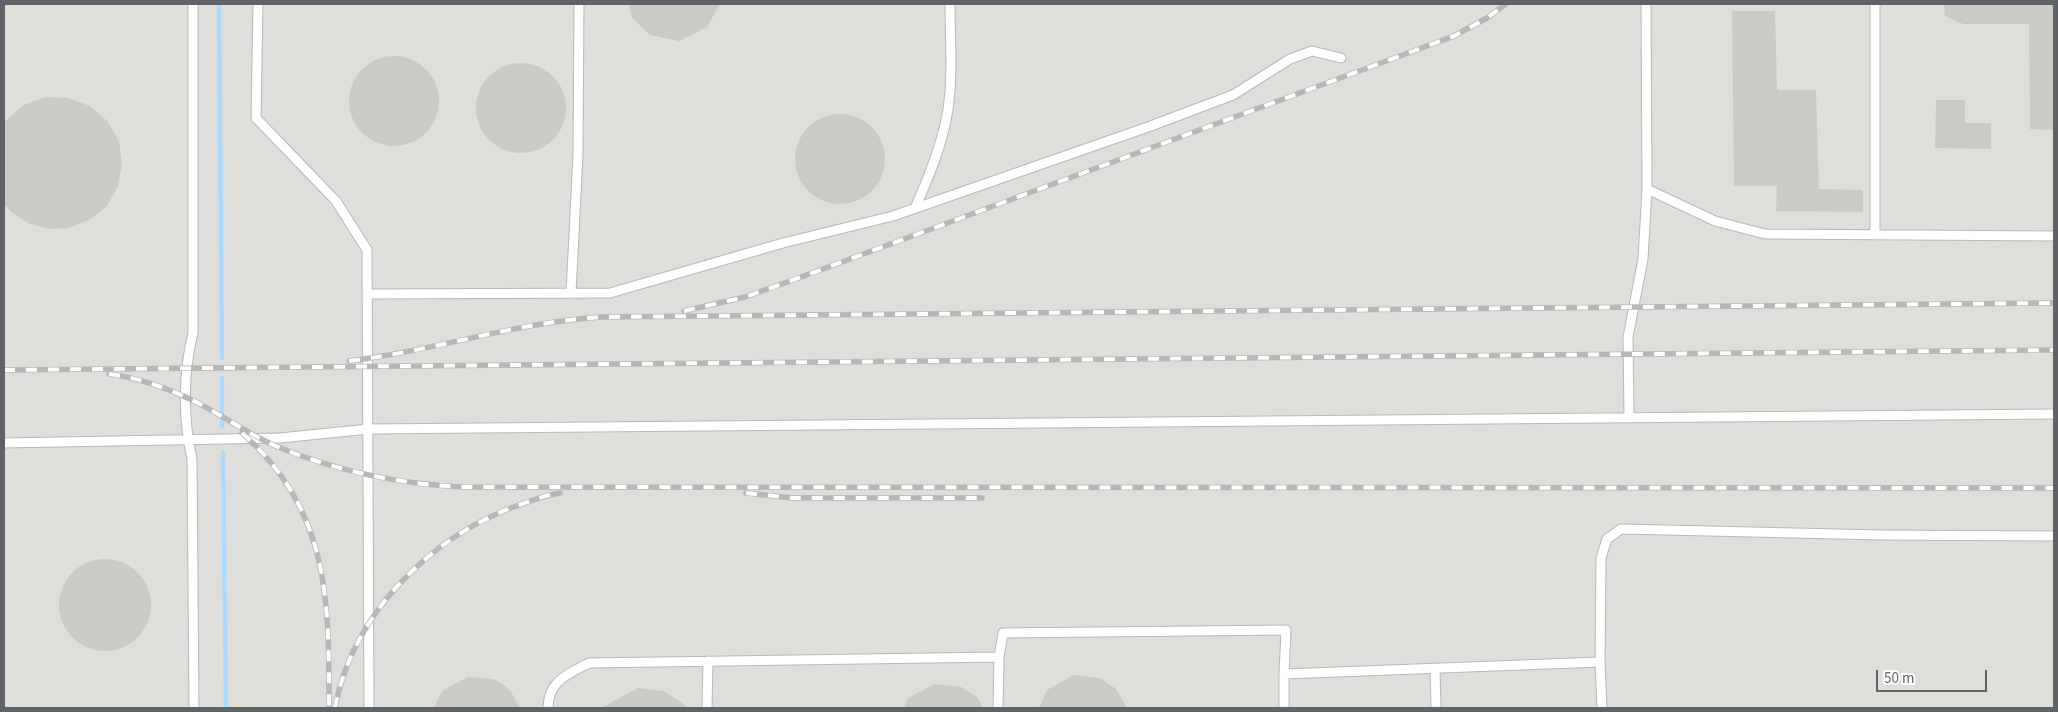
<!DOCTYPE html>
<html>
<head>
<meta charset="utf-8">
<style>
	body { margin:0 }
	#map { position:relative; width:2058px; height:712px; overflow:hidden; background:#f1efe8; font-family:"Source Sans 3",sans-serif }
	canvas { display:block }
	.frame { position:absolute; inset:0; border:5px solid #5f6368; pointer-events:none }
	.scale { position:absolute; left:1876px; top:670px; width:111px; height:22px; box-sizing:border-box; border:2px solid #5f6368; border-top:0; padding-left:6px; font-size:15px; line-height:18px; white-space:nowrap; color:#5f6368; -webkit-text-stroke:4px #fff; paint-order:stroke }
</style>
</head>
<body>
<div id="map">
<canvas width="2058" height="712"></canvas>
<div class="frame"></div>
<div class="scale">50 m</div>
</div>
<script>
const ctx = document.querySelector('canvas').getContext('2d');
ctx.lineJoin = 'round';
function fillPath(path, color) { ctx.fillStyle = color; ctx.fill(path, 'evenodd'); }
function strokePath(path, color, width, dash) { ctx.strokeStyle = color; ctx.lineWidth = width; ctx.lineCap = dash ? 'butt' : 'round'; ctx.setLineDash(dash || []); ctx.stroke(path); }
const industrial = new Path2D(`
	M4 4H2054V708H4Z`);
const stream = new Path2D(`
	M219 4 222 358
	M222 378V426
	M223 453 226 708`);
const building = new Path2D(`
	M629 4H720L707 27 679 41 650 35 632 18Z
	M1944 4H2054V130L2030 129 2029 24H1963L1945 16Z
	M1732 11H1775L1777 90H1816L1819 189 1863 190V212L1776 211 1777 186H1734Z
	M349 101a45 45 0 1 1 90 0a45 45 0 1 1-90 0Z
	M476 108a45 45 0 1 1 90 0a45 45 0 1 1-90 0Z
	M45 97 68 98 90 106 107 121 119 141 122 163 118 186 107 206 89 220 69 228 49 229 28 223 11 212 4 203V122L24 105Z
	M1936 100H1965V123H1991V149L1935 148Z
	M795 159a45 45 0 1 1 90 0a45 45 0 1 1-90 0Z
	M59 605a46 46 0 1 1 92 0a46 46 0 1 1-92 0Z
	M1074 675 1100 678 1116 689 1127 708H1039L1047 690Z
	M468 677 494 679 510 690 520 708H434L442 691Z
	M935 684 961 687 977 697 983 708H904L908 698Z
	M638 688 664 691 689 708H601Z`);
const service = new Path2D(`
	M193 4V333C183 372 183 420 192 459L194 708
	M258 4 256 118 336 201 367 250 369 708
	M1647 189 1715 221 1765 234 2054 236
	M915 208C929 177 943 143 948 109 953 74 950 39 950 4
	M1875 234V4
	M571 293 578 155 579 4
	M368 294 610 293 783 243 893 216 1148 127 1233 95 1290 59 1312 51 1341 58
	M1629 417 1628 337 1643 259 1647 189 1646 4
	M4 443 280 438 369 429 2054 414
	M1600 662 1601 558 1607 539 1621 529 1882 535 2054 536
	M1435 669 1436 708
	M548 708C548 681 568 674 589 663L999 657 1003 633 1286 630 1284 674 1600 662 1602 708
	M707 708 708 661
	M998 708 999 657
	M1284 708V674`);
const rail = new Path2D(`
	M684 311 745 297 793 280 1454 36 1487 18 1506 4
	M349 361C434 351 516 322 602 317L2054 303
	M4 370 2054 350
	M109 374C140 378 170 389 198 403 225 417 250 435 278 447 337 471 399 484 462 487L2054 488
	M242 433C330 511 329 600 329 708
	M746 493 793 498H982
	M335 708C352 615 429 538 516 506 531 501 545 495 560 493`);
fillPath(industrial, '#e0deda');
strokePath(stream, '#aadaff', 4.5);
fillPath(building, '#cccac5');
strokePath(service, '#b5b8bc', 11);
strokePath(service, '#fff', 9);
strokePath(rail, '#b6b7b8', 5.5);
strokePath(rail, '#fff', 4, [11]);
</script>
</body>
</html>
